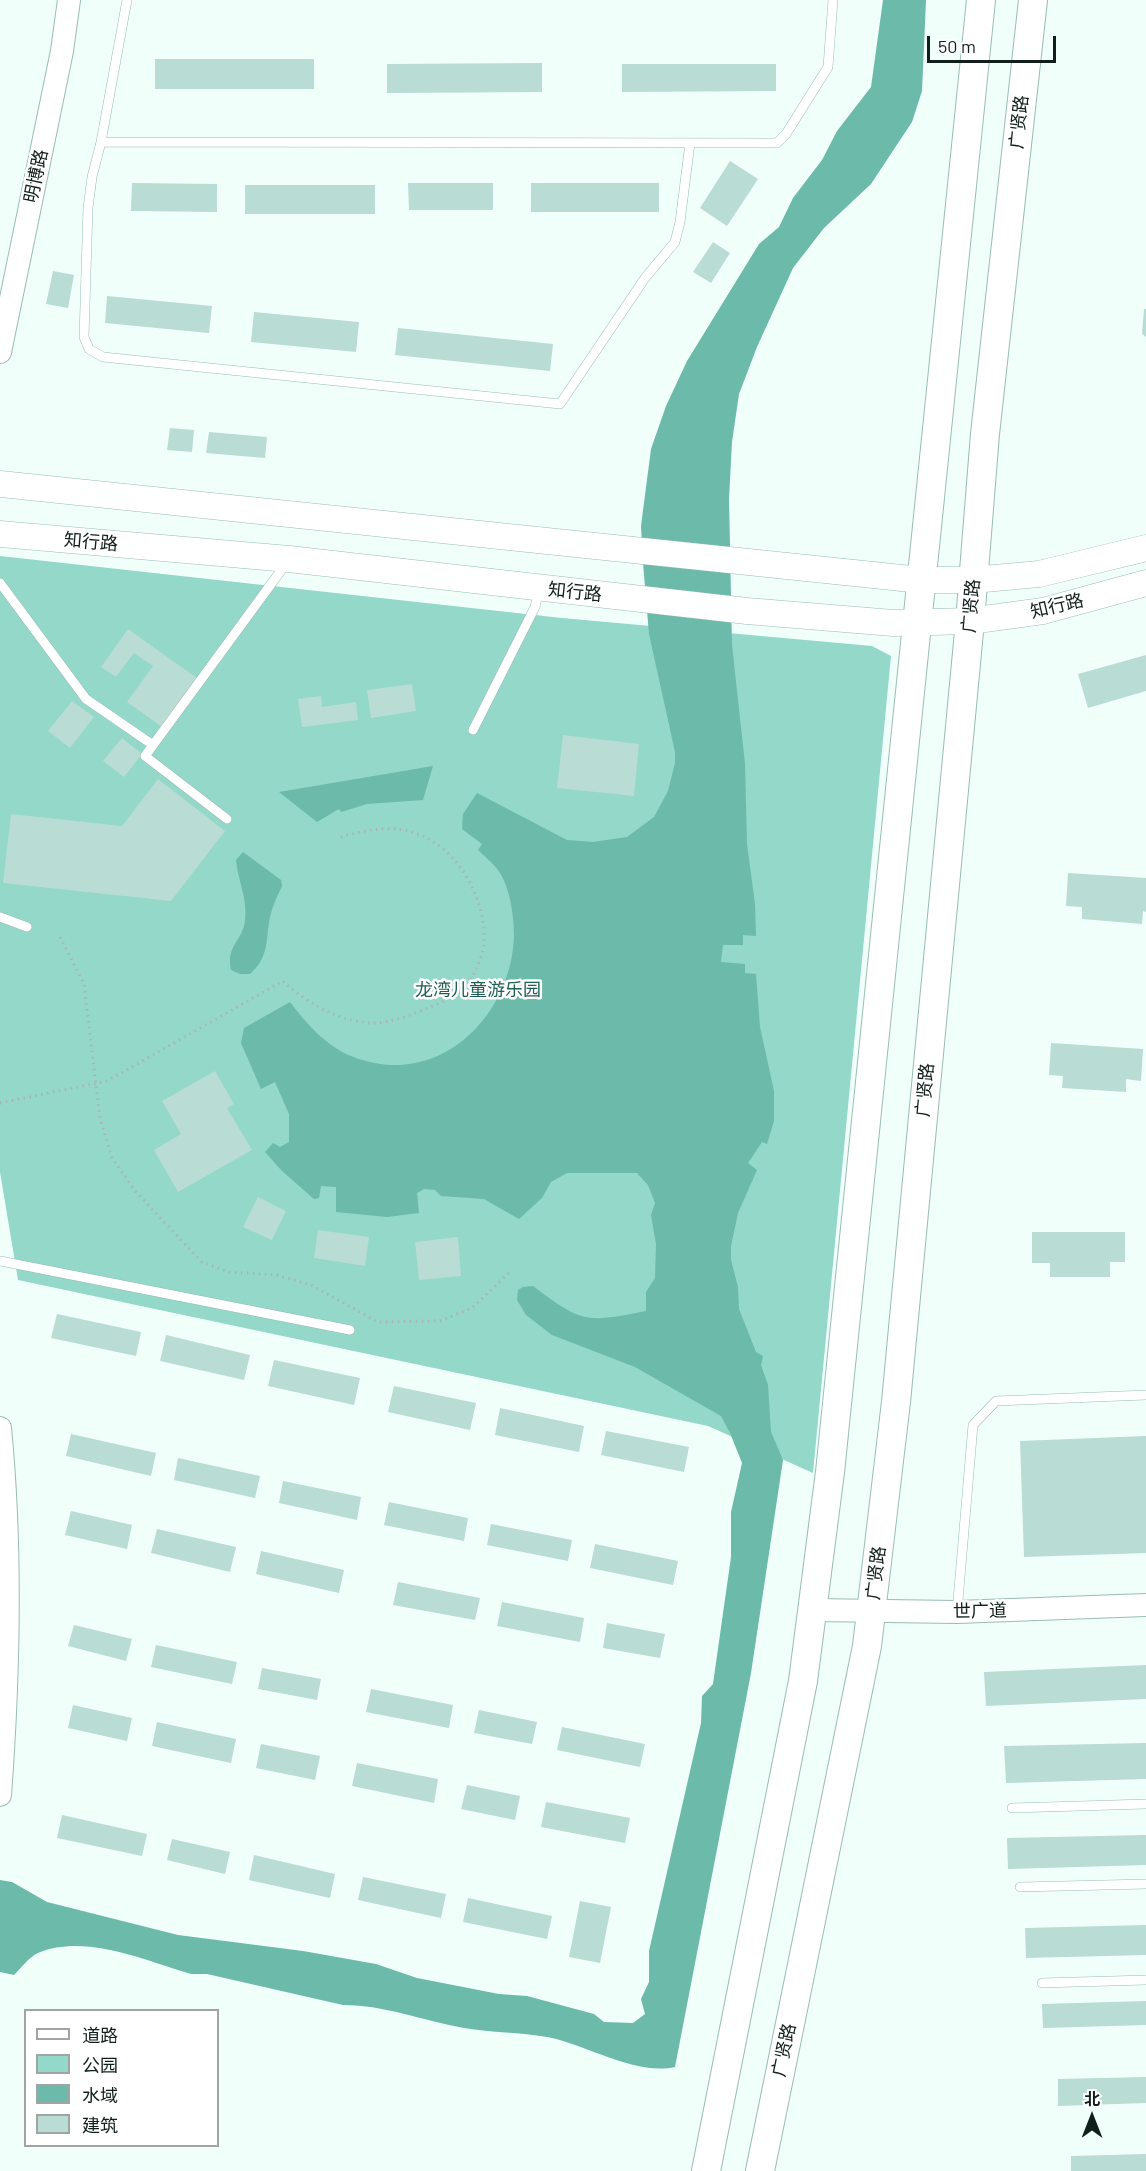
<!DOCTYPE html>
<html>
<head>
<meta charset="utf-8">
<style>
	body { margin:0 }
	#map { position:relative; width:1146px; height:2171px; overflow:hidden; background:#f1fffb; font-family:Barlow,"Noto Sans SC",sans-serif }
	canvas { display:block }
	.legend { position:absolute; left:24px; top:2009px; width:195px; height:138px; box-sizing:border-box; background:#fff; border:2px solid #a0a5a4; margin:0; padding:8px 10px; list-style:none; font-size:18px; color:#111f1c }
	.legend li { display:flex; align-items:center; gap:12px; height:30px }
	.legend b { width:30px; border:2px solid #a0a5a4 }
	.north { position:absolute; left:1062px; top:2087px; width:60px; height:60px; -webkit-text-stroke:4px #fff; paint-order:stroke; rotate:0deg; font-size:16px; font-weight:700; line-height:24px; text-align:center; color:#111f1c }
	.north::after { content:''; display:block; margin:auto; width:21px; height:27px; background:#111f1c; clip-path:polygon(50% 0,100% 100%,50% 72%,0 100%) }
	.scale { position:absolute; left:927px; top:36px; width:129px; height:27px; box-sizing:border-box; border:3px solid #111f1c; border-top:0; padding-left:8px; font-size:18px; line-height:21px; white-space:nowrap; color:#111f1c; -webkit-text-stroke:4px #fff; paint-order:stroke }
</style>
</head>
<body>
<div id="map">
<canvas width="1146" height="2171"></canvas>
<ul class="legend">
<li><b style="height:8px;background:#fff"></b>道路</li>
<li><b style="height:16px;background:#93d8c9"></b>公园</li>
<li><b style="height:16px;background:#6bbaaa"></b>水域</li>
<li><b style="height:16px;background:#b9dcd4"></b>建筑</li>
</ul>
<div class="north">北</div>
<div class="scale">50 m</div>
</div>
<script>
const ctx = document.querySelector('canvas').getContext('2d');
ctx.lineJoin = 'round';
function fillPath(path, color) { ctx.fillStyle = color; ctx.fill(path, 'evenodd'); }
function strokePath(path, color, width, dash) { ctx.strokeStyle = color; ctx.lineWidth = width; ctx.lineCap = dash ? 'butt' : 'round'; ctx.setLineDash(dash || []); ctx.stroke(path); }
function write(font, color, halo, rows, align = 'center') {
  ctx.font = font + ' Barlow,"Noto Sans SC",sans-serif'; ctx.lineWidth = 5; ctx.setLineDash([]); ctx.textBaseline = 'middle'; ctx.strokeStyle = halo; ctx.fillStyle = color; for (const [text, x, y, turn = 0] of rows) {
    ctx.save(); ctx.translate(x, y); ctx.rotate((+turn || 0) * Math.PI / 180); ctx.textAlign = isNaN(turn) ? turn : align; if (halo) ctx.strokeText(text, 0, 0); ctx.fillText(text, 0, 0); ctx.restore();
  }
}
const green = new Path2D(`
	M0 556 562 618 872 646 891 656 813 1473 708 1426 18 1280 0 1172Z`);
const water = new Path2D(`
	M883 0H926L922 91 912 122 871 184 824 228 793 268 757 347 739 394 732 442 729 499 732 645 745 764 747 844 755 904 756 936 743 935V945H723L721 962 745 964V973L756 974 760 1027 774 1091V1121L767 1144 762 1142 748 1163 757 1170 738 1213 731 1246V1260L738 1287 739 1309 756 1352 763 1356 761 1365 768 1385 771 1432 783 1460 751 1673 675 2067C636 2076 585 2044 547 2037 520 2032 492 2033 464 2028 424 2021 385 2005 343 2005L207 1974H191C146 1961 85 1933 38 1953 29 1957 21 1968 14 1975L0 1972V1880L12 1882 47 1902 178 1935 303 1951 376 1964 417 1978 499 1994 527 1996 594 2014 604 2022 633 2023 645 2014 641 1999 649 1982V1951L701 1723 702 1696 713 1684 731 1557V1512L742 1463 730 1433 721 1416 635 1367 552 1335 526 1315 517 1300 518 1290 523 1287 533 1286C582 1323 586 1323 646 1311V1292L655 1278 656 1244 651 1215 655 1203 648 1185 637 1173H567L551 1182 542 1198 519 1219 484 1199 441 1196 435 1190 424 1189 417 1193 419 1213 387 1217 336 1212V1187L321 1186 319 1198 314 1199 281 1170 265 1152 273 1143 280 1147 289 1142V1114L275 1082 261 1089 241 1043 244 1028 290 1002C306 1023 326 1046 351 1056 436 1091 511 1019 514 936 514 915 510 887 498 870 493 863 484 856 478 850L482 844 462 829 463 814 477 793 567 840 593 842 627 837 654 817 668 791 675 763V752L649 634 643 563 641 526 651 449 666 406 687 361 759 244 779 227 793 198 822 160 837 131 871 87Z
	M433 766 423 800 367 804 341 812 339 809 317 822 279 792Z
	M243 852 281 880 282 886C277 897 271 909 269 922 266 943 268 958 250 974H240L231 970C226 945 242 942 245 921 248 899 238 881 236 860Z`);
const building = new Path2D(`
	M155 59H314V89H155Z
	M542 63V92L387 93V64Z
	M622 64H776V91L622 92Z
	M730 161 758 179 727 226 700 208Z
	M132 183 217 184V212L131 211Z
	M408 183H493V210H409Z
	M531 183H659V212H531Z
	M245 185H375V214H245Z
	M713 242 730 253 711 283 693 272Z
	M53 271 74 275 68 308 46 304Z
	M107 296 212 306 209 333 105 323Z
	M1144 309H1146V337L1142 334Z
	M254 312 359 322 356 352 251 342Z
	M398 328 553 344 550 371 395 355Z
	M170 428 194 430 192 452 167 450Z
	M209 432 267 437 265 458 206 453Z
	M128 629 197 678 162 727 127 702 153 666 134 653 116 677 101 667Z
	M1146 655V691L1088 708 1078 674Z
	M412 684 416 711 371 718 367 690Z
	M321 696 322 707 356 702 358 720 302 727 298 699Z
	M72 701 94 717 70 748 48 731Z
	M563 735 639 744 634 796 557 788Z
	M122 738 142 754 124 777 103 761Z
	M158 779 225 831 171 901 3 883 11 814 122 826Z
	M1068 873 1146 878V912L1143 911 1142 924 1082 919V907L1066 906Z
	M1051 1043 1143 1049 1141 1081 1126 1079V1092L1062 1088 1063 1076 1049 1075Z
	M215 1071 234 1104 227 1108 252 1150 178 1192 154 1150 181 1134 162 1101Z
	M258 1197 286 1211 272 1240 243 1227Z
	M318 1230 369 1237 365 1266 314 1258Z
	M1032 1232H1125V1262H1110V1277H1050V1263H1032Z
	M458 1237 461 1276 419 1280 415 1242Z
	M57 1314 141 1332 136 1356 51 1338Z
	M166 1335 250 1355 244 1380 160 1361Z
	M274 1360 360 1378 354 1405 268 1386Z
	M394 1386 476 1403 470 1430 388 1412Z
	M500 1408 584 1426 579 1452 495 1435Z
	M606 1431 689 1447 684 1472 601 1455Z
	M71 1434 156 1453 151 1476 66 1456Z
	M1146 1436V1553L1024 1557 1020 1441Z
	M178 1458 260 1476 255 1498 174 1480Z
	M283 1481 361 1497 357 1520 279 1503Z
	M389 1502 468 1518 464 1541 384 1525Z
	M71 1511 132 1525 127 1549 65 1535Z
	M491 1524 572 1540 568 1561 487 1545Z
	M157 1529 236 1547 230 1572 151 1553Z
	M595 1544 678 1561 673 1585 590 1568Z
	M261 1551 344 1570 339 1593 256 1574Z
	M398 1582 480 1598 475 1620 393 1605Z
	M502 1602 584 1618 580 1642 497 1626Z
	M607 1623 665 1634 660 1658 603 1648Z
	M74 1625 132 1639 126 1661 68 1646Z
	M156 1645 237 1662 232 1684 151 1667Z
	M1146 1665V1699L986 1706 984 1672Z
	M262 1668 321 1679 317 1700 258 1689Z
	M371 1689 453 1705 449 1728 366 1712Z
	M73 1705 132 1718 127 1741 68 1728Z
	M479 1710 537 1722 532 1744 474 1733Z
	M157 1722 236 1739 231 1763 152 1746Z
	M562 1727 645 1744 640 1767 557 1750Z
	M1146 1743V1779L1006 1783 1004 1746Z
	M261 1744 320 1756 315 1780 256 1768Z
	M357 1763 438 1779 434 1803 352 1786Z
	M467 1785 520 1796 515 1820 461 1809Z
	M546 1802 630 1818 625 1843 541 1827Z
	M62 1815 147 1834 142 1856 57 1838Z
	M1146 1835V1865L1008 1869 1007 1838Z
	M172 1839 230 1852 225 1874 167 1860Z
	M254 1855 335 1874 330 1898 249 1880Z
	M363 1877 446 1894 441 1918 358 1900Z
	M468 1898 552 1916 547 1939 463 1922Z
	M580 1901 611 1907 600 1963 569 1957Z
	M1146 1925V1955L1026 1958 1025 1928Z
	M1146 2001V2025L1043 2028 1042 2004Z
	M1146 2077V2103L1058 2106V2079Z
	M1146 2154V2171H1071V2156Z`);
const path = new Path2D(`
	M60 937 84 984 100 1118 112 1158 135 1191 202 1262 229 1272 277 1275 311 1285 378 1322 440 1321 472 1308 511 1271
	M0 1103 107 1081 283 981C305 1002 339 1022 372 1023 392 1023 414 1014 433 1006 448 1000 467 989 474 973 478 965 484 952 484 943 487 897 455 842 408 831 383 825 361 832 337 838`);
const service = new Path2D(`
	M127 0 101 142 92 177 88 208 84 337 89 349 103 357 560 404 645 278 675 242 680 222 690 143
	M101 142 777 143 786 134 828 67 833 0
	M0 583 86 699 153 745
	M473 730 535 607 539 589
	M227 819 145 756 288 561
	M0 917 27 927
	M0 1261 350 1330
	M957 1612 973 1425 996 1401 1146 1395
	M1012 1808 1146 1804
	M1020 1887 1146 1884
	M1042 1983 1146 1980`);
const tertiary = new Path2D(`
	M0 352 62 51 69 0
	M0 1428C12 1550 9 1674 0 1795
	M813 1610 957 1612 1146 1605`);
const secondary = new Path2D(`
	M0 484 921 580H973L1039 574 1146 548
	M0 534 289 559 747 611 893 623 970 621 1043 611 1146 583`);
const primary = new Path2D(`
	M706 2171 803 1681 830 1472 981 0
	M760 2171 867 1646 896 1402 970 621 985 434 1033 0`);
const streetNames = [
	["广贤路",1019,122,-84],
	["明博路",36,176,-78],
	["知行路",91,542,5],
	["知行路",575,592,6],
	["广贤路",971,606,-85],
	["知行路",1057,606,-13],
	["广贤路",925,1090,-85],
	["广贤路",876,1573,-83],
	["世广道",980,1611,-1],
	["广贤路",784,2050,-78]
];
const parkNames = [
	["龙湾儿童游乐园",478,990]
];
fillPath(green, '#93d8c9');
fillPath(water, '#6bbaaa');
fillPath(building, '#b9dcd4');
strokePath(service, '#99bcb4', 10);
strokePath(tertiary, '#99bcb4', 24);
strokePath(secondary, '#99bcb4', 27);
strokePath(primary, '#99bcb4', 30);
strokePath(path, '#a8b6b2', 3, [1.5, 4.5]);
strokePath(service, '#fff', 9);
strokePath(tertiary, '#fff', 22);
strokePath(secondary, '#fff', 26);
strokePath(primary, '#fff', 28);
write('18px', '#111f1c', '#fff', streetNames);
write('18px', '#1e5e53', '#fff', parkNames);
</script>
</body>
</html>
